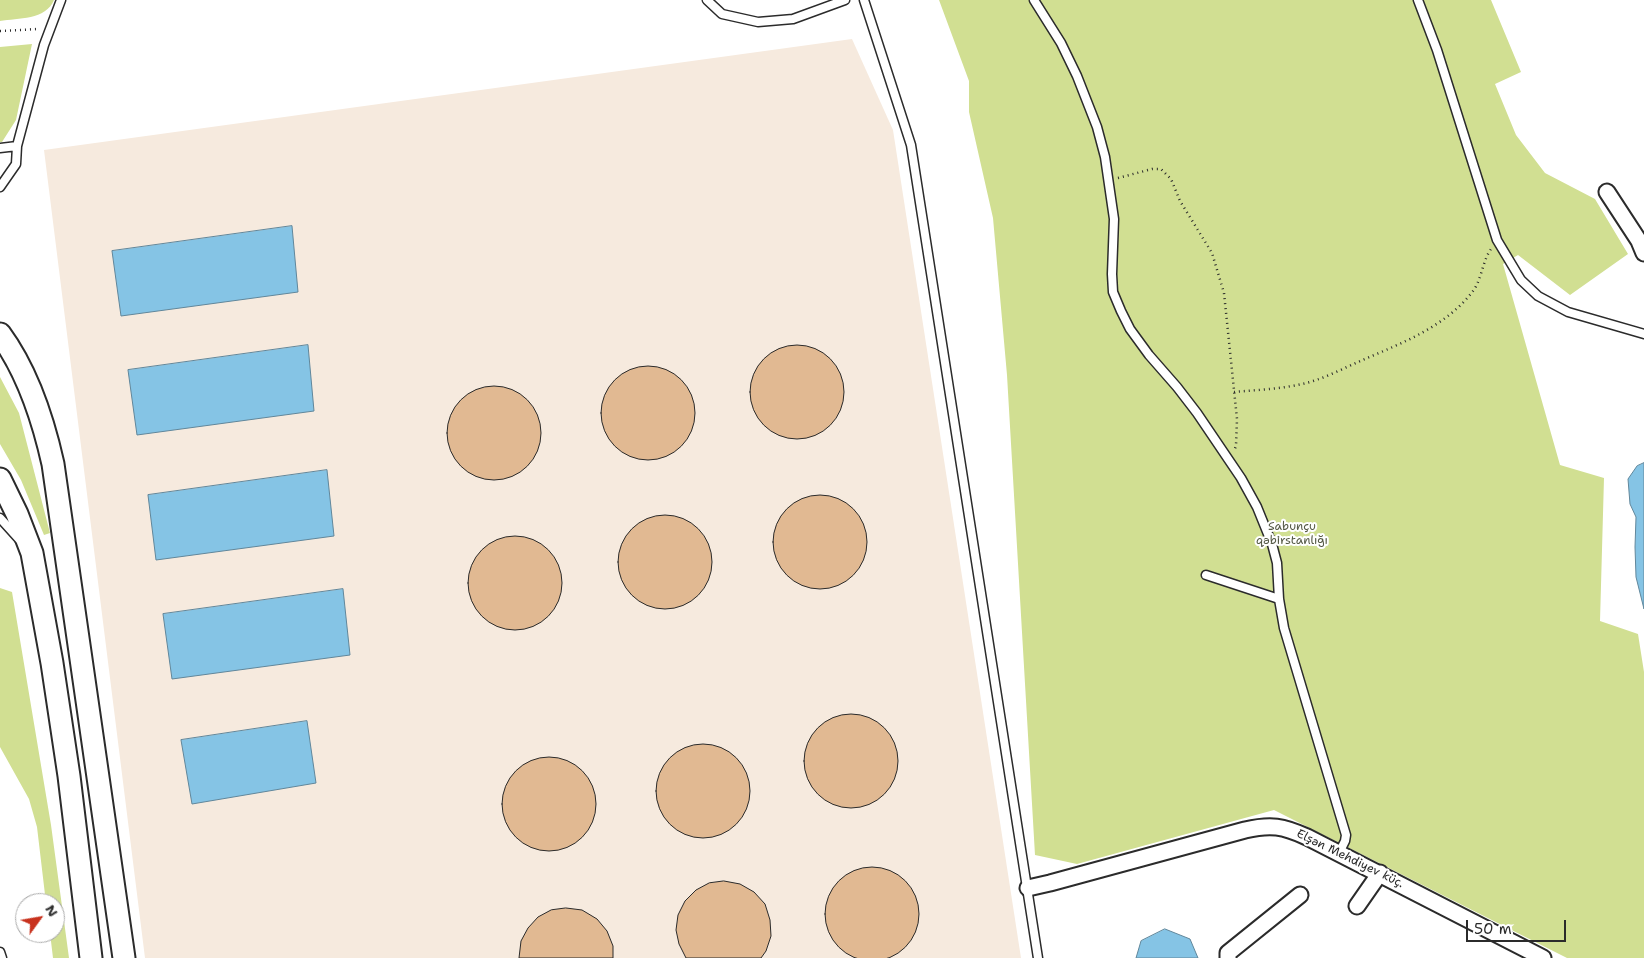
<!DOCTYPE html>
<html>
<head>
<meta charset="utf-8">
<style>
	body { margin:0 }
	#map { position:relative; width:1644px; height:958px; overflow:hidden; background:#fff; font-family:"Shantell Sans",sans-serif }
	canvas { display:block }
	.north { position:absolute; left:15px; top:893px; width:50px; height:50px; box-sizing:border-box; background:#fff; border:1px solid #aaa; border-radius:50%; rotate:58deg; font-size:14px; font-weight:700; line-height:20px; text-align:center; color:#2b2b2b }
	.north::after { content:''; display:block; margin:auto; width:18px; height:22px; background:#c8321e; clip-path:polygon(50% 0,100% 100%,50% 72%,0 100%) }
	.scale { position:absolute; left:1466px; top:920px; width:100px; height:22px; box-sizing:border-box; border:2px solid #2b2b2b; border-top:0; padding-left:6px; font-size:15px; line-height:18px; white-space:nowrap; color:#2b2b2b; -webkit-text-stroke:4px #fff; paint-order:stroke }
</style>
</head>
<body>
<div id="map">
<canvas width="1644" height="958"></canvas>
<div class="north">N</div>
<div class="scale">50 m</div>
</div>
<script>
const ctx = document.querySelector('canvas').getContext('2d');
ctx.lineJoin = 'round';
function fillPath(path, color) { ctx.fillStyle = color; ctx.fill(path, 'evenodd'); }
function strokePath(path, color, width, dash) { ctx.strokeStyle = color; ctx.lineWidth = width; ctx.lineCap = dash ? 'butt' : 'round'; ctx.setLineDash(dash || []); ctx.stroke(path); }
function write(font, color, halo, rows, align = 'center') {
  ctx.font = font + ' "Shantell Sans",sans-serif'; ctx.lineWidth = 4; ctx.setLineDash([]); ctx.textBaseline = 'middle'; ctx.strokeStyle = halo; ctx.fillStyle = color; for (const [text, x, y, turn = 0] of rows) {
    ctx.save(); ctx.translate(x, y); ctx.rotate((+turn || 0) * Math.PI / 180); ctx.textAlign = isNaN(turn) ? turn : align; if (halo) ctx.strokeText(text, 0, 0); ctx.fillText(text, 0, 0); ctx.restore();
  }
}
const built = new Path2D(`
	M852 39 893 130 1021 958H145L44 150Z`);
const green = new Path2D(`
	M0 0H54C46 20 18 18 0 21Z
	M939 0H1491L1521 72 1495 84 1516 135 1545 173 1595 199 1628 254 1570 295 1518 255 1503 264 1560 465 1604 478 1600 621 1638 634 1644 672V958H1567L1274 810 1077 864 1035 855 1007 375 993 218 969 112V81Z
	M32 44 16 120 2 142H0V47Z
	M0 377 19 413 50 533 44 535 21 480 0 444Z
	M0 588 12 592 51 825 69 958H53L50 933H55V903H46L37 827 29 799 0 747Z`);
const water = new Path2D(`
	M292 226 298 292 121 316 112 251Z
	M308 345 314 411 137 435 128 370Z
	M1644 463V609L1636 577 1635 547 1636 517 1630 504 1628 479 1637 466Z
	M327 470 334 536 156 560 148 495Z
	M343 589 350 655 172 679 163 614Z
	M307 721 316 783 192 804 181 740Z
	M1165 929 1190 939 1198 958H1136L1141 941Z`);
const building = new Path2D(`
	M750 392a47 47 0 1 1 94 0a47 47 0 1 1-94 0Z
	M601 413a47 47 0 1 1 94 0a47 47 0 1 1-94 0Z
	M447 433a47 47 0 1 1 94 0a47 47 0 1 1-94 0Z
	M773 542a47 47 0 1 1 94 0a47 47 0 1 1-94 0Z
	M618 562a47 47 0 1 1 94 0a47 47 0 1 1-94 0Z
	M468 583a47 47 0 1 1 94 0a47 47 0 1 1-94 0Z
	M804 761a47 47 0 1 1 94 0a47 47 0 1 1-94 0Z
	M656 791a47 47 0 1 1 94 0a47 47 0 1 1-94 0Z
	M502 804a47 47 0 1 1 94 0a47 47 0 1 1-94 0Z
	M825 914a47 47 0 1 1 94 0a47 47 0 1 1-94 0Z
	M724 881 740 884 754 892 765 904 770 920 771 936 766 951 761 958H686L679 944 676 930 678 915 685 901 696 890 709 883Z
	M566 908 582 910 597 919 607 931 613 946V958H519L521 941 528 928 538 917 551 910Z`);
const path = new Path2D(`
	M0 31 38 29
	M1118 178 1152 169H1161L1171 179 1180 201 1212 253 1224 293 1237 419 1236 446 1234 451
	M1234 392C1256 390 1280 389 1302 384 1321 380 1340 370 1358 362 1399 344 1445 328 1473 291 1482 279 1482 262 1491 249`);
const service = new Path2D(`
	M707 0 722 14 758 22 793 19 845 0
	M864 0 911 145 1038 958
	M1034 0 1061 43 1077 76 1097 127 1105 157 1114 219 1112 274 1113 292 1121 311 1130 329 1149 355 1177 387 1197 413 1241 478 1257 507 1272 544 1277 563 1279 599 1284 628 1346 835 1345 841 1339 853
	M1418 0 1437 50 1497 240 1521 280 1538 296 1568 312 1644 334
	M0 148 17 146
	M0 187 16 164 17 146 44 45 61 0
	M0 518 19 539
	M1206 575 1279 599
	M0 952 2 958`);
const minor = new Path2D(`
	M1607 192 1639 241 1644 253
	M1028 888 1050 883 1245 830C1271 824 1283 826 1307 837L1543 958
	M1357 906 1380 873
	M1228 958V953L1300 895`);
const secondary = new Path2D(`
	M0 334C28 372 43 419 53 464L124 958
	M0 479 17 514 32 553 52 663 69 776 91 958`);
const parkNames = [
	["Sabunçu",1292,527],
	["qəbirstanlığı",1292,541]
];
const streetNames = [
	["Elşən Mehdiyev küç.",1350,859,26]
];
fillPath(built, '#f6eade');
fillPath(green, '#d1df92');
fillPath(water, '#85c4e5');
strokePath(water, '#61879b', 1);
fillPath(building, '#e1b992');
strokePath(building, '#2b2b2b', 1);
strokePath(service, '#2b2b2b', 11);
strokePath(minor, '#2b2b2b', 19);
strokePath(secondary, '#2b2b2b', 25);
strokePath(path, '#2b2b2b', 2.5, [1, 4]);
strokePath(service, '#fff', 8);
strokePath(minor, '#fff', 15);
strokePath(secondary, '#fff', 21);
write('12px', '#545845', '#fff', parkNames);
write('12px', '#2b2b2b', '#fff', streetNames);
</script>
</body>
</html>
